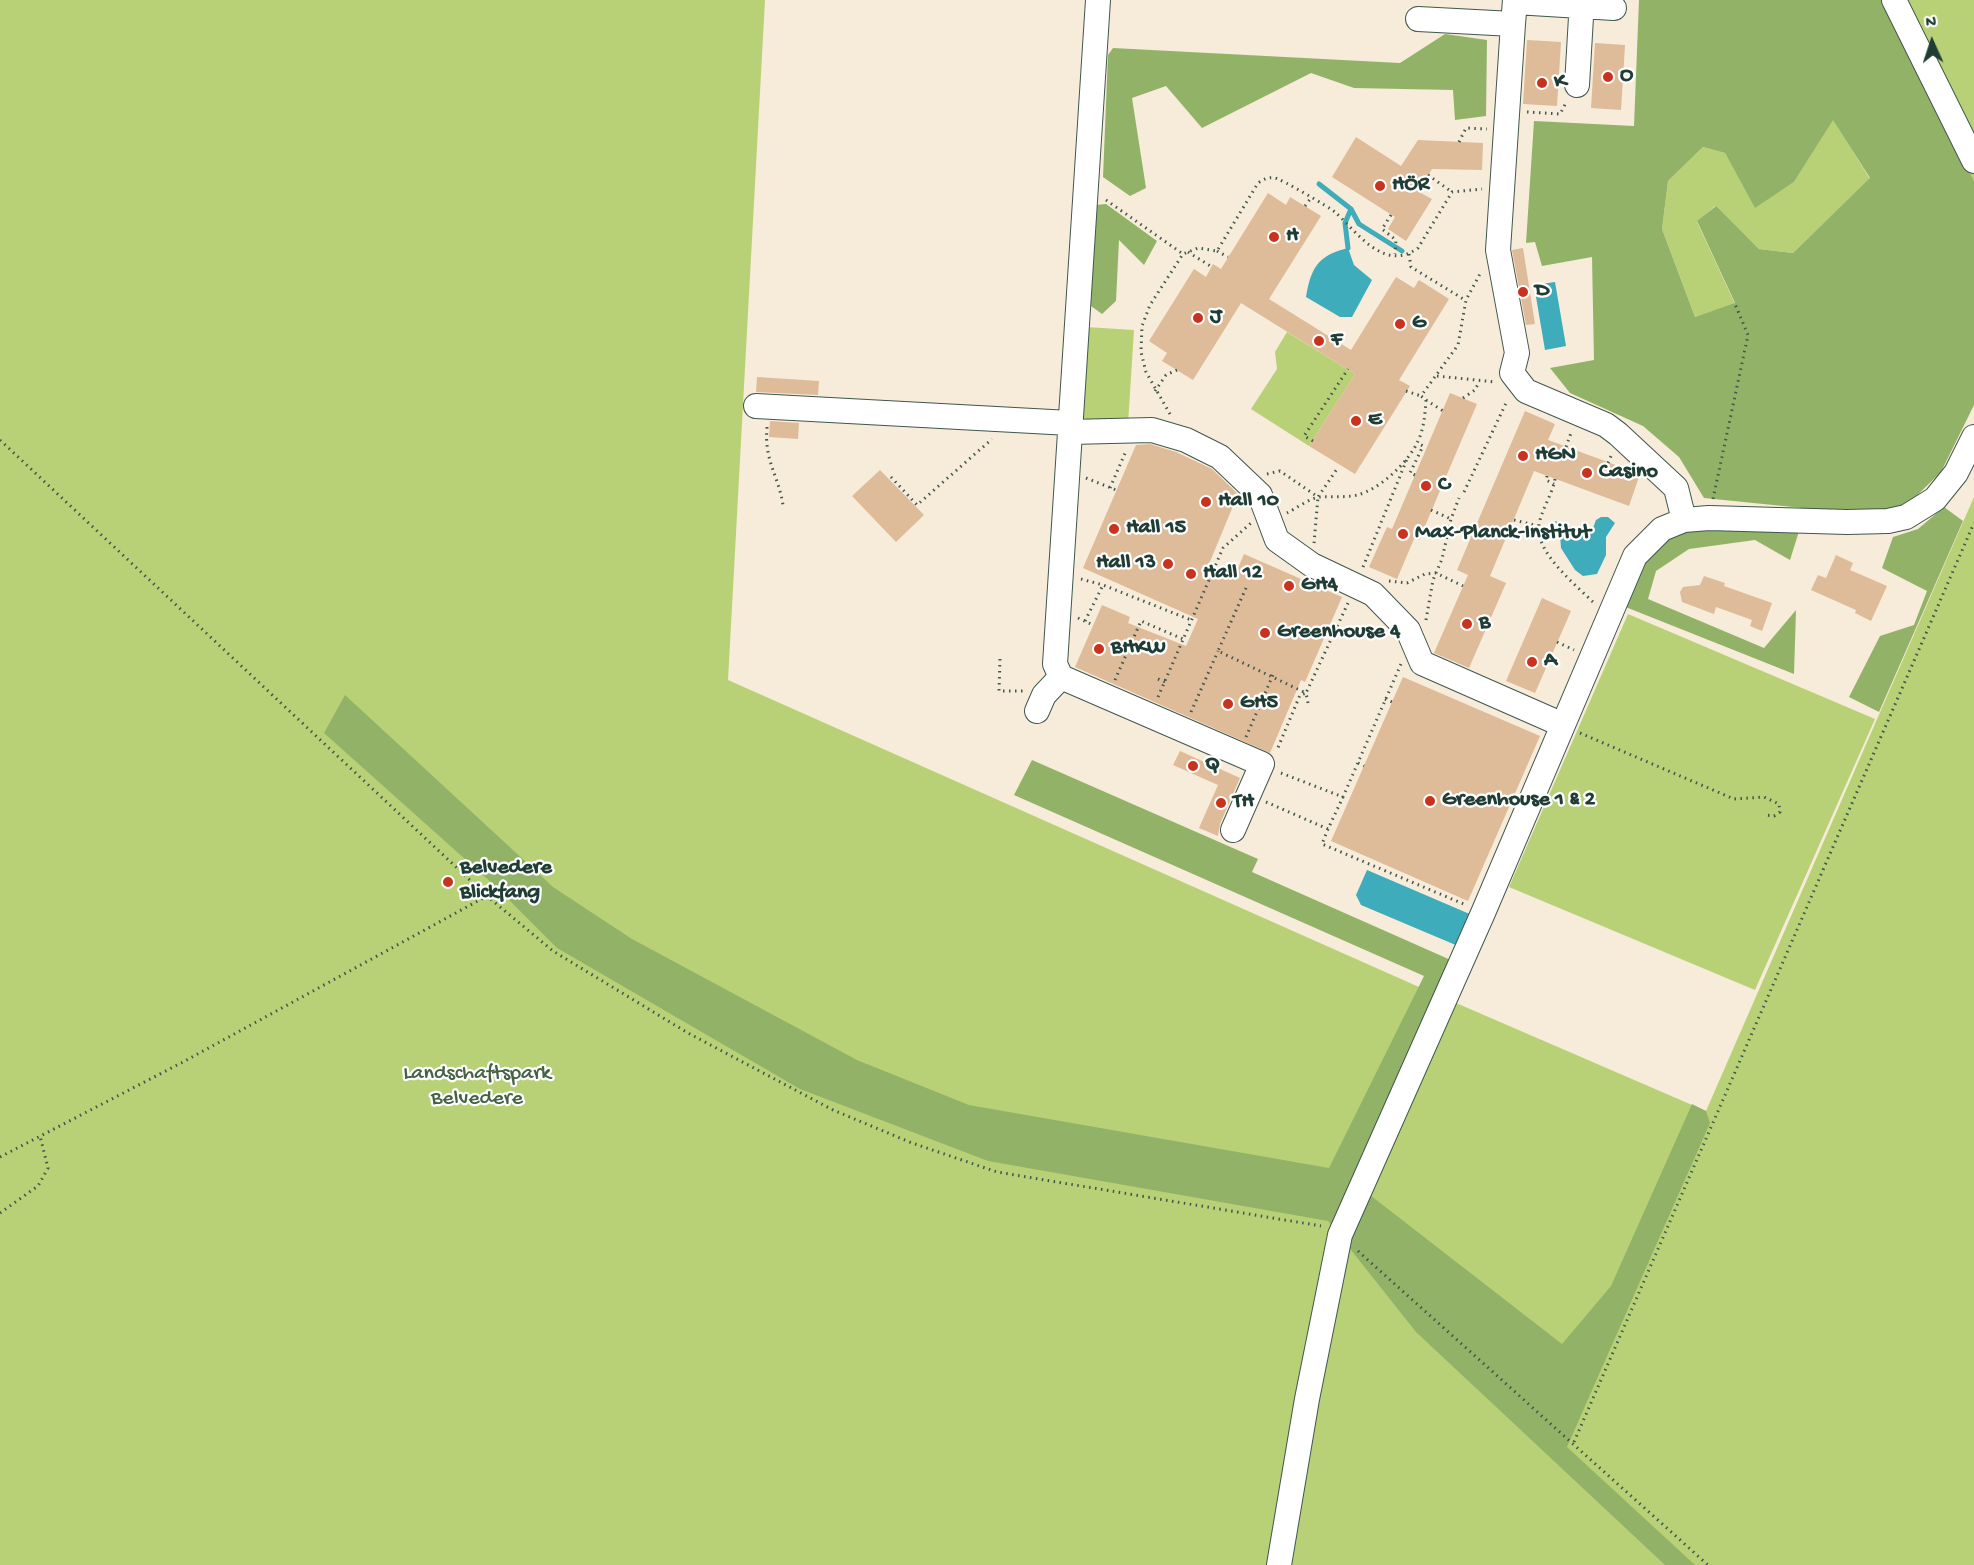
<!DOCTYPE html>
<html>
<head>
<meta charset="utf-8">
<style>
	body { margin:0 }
	#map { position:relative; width:1974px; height:1565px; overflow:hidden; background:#f7ebd9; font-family:"Gochi Hand",sans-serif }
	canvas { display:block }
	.north { position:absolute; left:1902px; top:12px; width:60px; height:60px; -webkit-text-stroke:4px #fff; paint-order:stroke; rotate:357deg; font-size:16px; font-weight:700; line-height:24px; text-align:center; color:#1f3d34 }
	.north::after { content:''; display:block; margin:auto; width:21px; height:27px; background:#1f3d34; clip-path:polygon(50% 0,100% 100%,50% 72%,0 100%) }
</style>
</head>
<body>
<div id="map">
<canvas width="1974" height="1565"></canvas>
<div class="north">N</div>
</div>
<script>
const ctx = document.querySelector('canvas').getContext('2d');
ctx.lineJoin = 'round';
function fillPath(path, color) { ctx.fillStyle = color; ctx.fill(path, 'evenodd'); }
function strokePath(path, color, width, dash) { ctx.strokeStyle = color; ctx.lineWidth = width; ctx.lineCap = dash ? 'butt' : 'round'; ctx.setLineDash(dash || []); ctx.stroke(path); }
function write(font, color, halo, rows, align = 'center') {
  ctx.font = font + ' "Gochi Hand",sans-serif'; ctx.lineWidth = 4.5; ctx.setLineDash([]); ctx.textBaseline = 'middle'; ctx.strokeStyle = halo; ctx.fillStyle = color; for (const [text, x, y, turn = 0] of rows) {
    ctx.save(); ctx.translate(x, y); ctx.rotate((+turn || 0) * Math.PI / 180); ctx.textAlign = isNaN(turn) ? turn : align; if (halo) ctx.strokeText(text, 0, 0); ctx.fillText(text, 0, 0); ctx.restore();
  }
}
const green = new Path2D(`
	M0 0H765L728 680 1419 987 1706 1111 1974 497V1565H0Z
	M1892 0H1974V181L1894 17Z
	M1833 119 1870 179 1793 253 1759 249 1715 206 1697 222 1735 304 1695 317 1662 229 1668 181 1703 147 1725 153 1755 207 1794 182Z
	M1086 327 1134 330 1128 424 1081 422Z
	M1287 332 1355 374 1309 446 1251 409 1277 369 1275 352Z
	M1628 614 1875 719 1755 990 1509 887Z`);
const forest = new Path2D(`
	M1639 0H1887L1974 181V405L1941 472 1902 510 1852 513 1704 498 1679 457 1643 426 1570 393 1550 368 1594 360 1592 257 1542 266 1535 242 1526 243 1534 121 1634 126ZM1833 120 1870 178 1793 253 1759 249 1716 206 1697 221 1735 303 1695 317 1662 229 1668 181 1703 147 1725 153 1755 208 1794 182Z
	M1445 34 1487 40 1486 116 1455 120 1453 90 1354 88 1311 73 1202 128 1166 86 1132 98 1146 188 1130 196 1103 177 1108 55 1113 48 1400 63Z
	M1106 204 1157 241 1144 265 1119 240 1116 301 1102 314 1091 306 1095 205Z
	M1944 507 1963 521 1879 712 1849 697 1880 636 1914 625 1927 591 1882 568 1893 537 1918 529Z
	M1800 528 1790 560 1755 540 1689 549 1656 571 1648 599 1764 648 1796 610 1794 674 1623 606 1640 561 1663 540 1685 529Z
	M345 695 553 887 632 939 857 1060 969 1105 1329 1168 1424 976 1014 795 1032 760 1258 859 1252 872 1453 961 1357 1185 1562 1344 1611 1286 1692 1104 1706 1111 1710 1123 1567 1447 1695 1565H1665L1416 1332 1328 1221 988 1161 800 1089 557 948 494 885 324 733Z`);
const water = new Path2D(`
	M1348 248 1354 265 1372 280 1352 317H1340L1306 297C1311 268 1318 255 1348 248Z
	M1555 282 1566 346 1545 350 1534 285Z
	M1601 517H1608L1615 523 1606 537V555L1597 574 1583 576 1575 570 1561 548 1560 534 1555 521 1591 533 1596 520Z
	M1367 870 1472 915 1458 946 1361 905 1356 895Z`);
const stream = new Path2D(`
	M1319 184 1351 209 1345 223 1348 248
	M1351 209 1359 224 1402 251`);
const building = new Path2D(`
	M1527 40 1561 42 1557 106 1523 104Z
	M1595 43 1625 45 1621 110 1591 108Z
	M1356 137 1401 166 1418 140 1483 143 1482 170 1432 169 1419 192 1432 199 1406 241 1388 229 1395 217 1332 177Z
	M1268 193 1286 205 1290 197 1321 216 1269 299 1351 350 1396 277 1414 288 1419 280 1449 299 1399 380 1410 386 1355 474 1309 446 1355 374 1241 303 1193 380 1162 361 1167 353 1149 341 1194 269 1206 277 1213 264 1221 269Z
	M1523 248 1535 324 1526 325 1512 250Z
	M757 377 819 381 818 395 756 392Z
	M1450 393 1477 404 1419 540 1414 539 1397 579 1369 567 1387 527 1392 529Z
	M1525 411 1555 424 1548 440 1640 474 1629 506 1534 471 1490 576 1506 583 1469 668 1434 653 1468 575 1457 570Z
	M770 421 799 423 798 439 769 437Z
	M1150 444 1176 452 1212 469 1238 494 1209 564 1235 575 1244 554 1342 597 1305 682 1301 680 1270 753 1075 667 1102 605 1130 617 1128 623 1186 646 1198 619 1083 568 1136 445Z
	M880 470 924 515 896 542 852 496Z
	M1836 555 1853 563 1850 570 1887 586 1871 621 1855 613 1856 610 1811 590 1818 575 1826 578Z
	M1704 576 1725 583 1724 586 1772 603 1762 631 1750 626 1752 620 1716 607 1714 614 1682 602 1680 592 1683 587 1700 585Z
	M1542 598 1571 611 1535 693 1506 681Z
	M1403 677 1540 736 1468 901 1331 841Z
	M1180 751 1240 778 1220 824 1218 836 1199 828 1218 785 1173 765Z`);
const path = new Path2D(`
	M1527 112 1560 114 1567 101
	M1459 142 1466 128 1487 129
	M1428 175 1452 192
	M1106 200 1183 254
	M1305 206 1311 198
	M1391 215 1382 229 1396 240 1395 254
	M1217 251 1228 257
	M1188 252 1212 267
	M1409 254 1411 267 1465 300
	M1437 376 1495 382
	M1155 391 1166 375 1177 370
	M1406 391 1421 396
	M1463 398 1475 390 1479 382
	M1426 400 1443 411
	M1170 414 1146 372 1141 352 1142 326 1150 305 1183 254 1198 248 1217 251 1258 183C1264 179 1268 177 1275 178 1281 179 1329 207 1335 212 1357 232 1384 273 1418 248L1452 192 1482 189
	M767 427C764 461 778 474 783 505
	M0 440 487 896 553 951 688 1033 833 1110 912 1143 997 1172 1321 1226
	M1313 441 1304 436 1348 369
	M1566 447 1572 430
	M1608 463 1611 456
	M1267 474 1280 471 1318 497 1337 469
	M1415 475 1410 473 1423 446 1418 443
	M1547 476 1546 480 1554 484
	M891 477 917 505 992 439
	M1086 478 1116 490
	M1555 479C1552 495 1542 509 1539 524 1534 552 1577 586 1594 603
	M1110 488 1126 451
	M1464 492 1507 401
	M1713 499 1748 335 1735 304
	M1431 510 1451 519
	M1287 513C1295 509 1310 498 1320 497 1332 496 1344 498 1357 495 1379 490 1409 462 1418 441 1424 428 1425 415 1426 400L1421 396 1458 345 1466 300 1481 272
	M1514 520 1538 526
	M1314 543 1318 497
	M1363 567 1407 459
	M1081 579 1103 585 1191 620
	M1389 581 1407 583 1425 574 1436 573 1463 586
	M1246 588 1218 651 1306 693 1300 695 1277 750
	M1078 618 1093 625
	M1426 620 1433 580 1442 559 1451 519 1459 498
	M1085 621 1103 585
	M1557 642 1574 650
	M1000 659 999 691H1025
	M1158 679 1165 682
	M1115 680 1141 621 1183 639
	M1158 697 1223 548 1251 523
	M1385 699 1392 702
	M1308 703 1306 693 1348 603
	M1191 712 1218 651
	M1580 733 1734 799 1764 797 1779 804 1780 812 1774 816 1765 815
	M1246 737 1273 675
	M1358 763 1364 766
	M1281 773 1343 797 1401 664
	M1266 802 1328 829 1343 797
	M1328 829 1322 844 1466 905
	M0 1157 183 1062 487 896
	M0 1213 38 1186 48 1168 40 1136
	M1358 1251 1708 1565
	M1574 1442 1974 523`);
const minor = new Path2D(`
	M1098 0 1055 664 1061 677 1262 764 1233 830
	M1894 0 1974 161
	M1515 2 1614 8
	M1418 19 1513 24 1515 0
	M1513 24 1498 250 1517 353 1512 373 1526 391 1606 425 1618 434 1676 488 1684 520
	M1577 85 1582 0
	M756 406 1070 423
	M1070 432 1152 430 1186 440 1220 457 1260 495 1277 540 1312 565 1373 594 1408 630 1422 663 1563 725
	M1037 711 1044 695 1061 677
	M1279 1565 1307 1399 1340 1235 1483 913 1635 556 1662 529 1684 520 1709 518 1847 522 1888 521 1906 517 1935 499 1956 473 1974 437`);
const markers = [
	[1608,77,6,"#c8321e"],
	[1542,83,6,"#c8321e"],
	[1380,186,6,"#c8321e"],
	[1274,237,6,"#c8321e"],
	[1523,292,6,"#c8321e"],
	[1198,318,6,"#c8321e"],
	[1400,324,6,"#c8321e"],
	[1319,341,6,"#c8321e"],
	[1356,421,6,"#c8321e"],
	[1523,456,6,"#c8321e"],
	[1587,473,6,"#c8321e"],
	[1426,486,6,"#c8321e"],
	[1206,502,6,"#c8321e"],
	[1114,529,6,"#c8321e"],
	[1403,534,6,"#c8321e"],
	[1168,564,6,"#c8321e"],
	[1191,574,6,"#c8321e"],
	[1289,586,6,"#c8321e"],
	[1467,624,6,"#c8321e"],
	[1265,633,6,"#c8321e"],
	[1099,649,6,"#c8321e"],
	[1532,662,6,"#c8321e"],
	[1228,704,6,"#c8321e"],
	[1193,766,6,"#c8321e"],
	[1430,801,6,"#c8321e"],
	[1221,803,6,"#c8321e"],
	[448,882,6,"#c8321e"]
];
const poiNames = [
	["O",1620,77],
	["K",1554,83],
	["HÖR",1392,186],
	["H",1286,237],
	["D",1535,292],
	["J",1210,318],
	["G",1412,324],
	["F",1331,341],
	["E",1368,421],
	["HGN",1535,456],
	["Casino",1599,473],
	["C",1438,486],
	["Hall 10",1218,502],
	["Hall 15",1126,529],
	["Max-Planck-Institut",1415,534],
	["Hall 13",1156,564,"right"],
	["Hall 12",1203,574],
	["GH4",1301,586],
	["B",1479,624],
	["Greenhouse 4",1277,633],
	["BHKW",1111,649],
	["A",1544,662],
	["GH5",1240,704],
	["Q",1205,766],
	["Greenhouse 1 & 2",1442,801],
	["TH",1233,803],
	["Belvedere",460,869],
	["Blickfang",460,894]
];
const parkNames = [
	["Landschaftspark",477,1075],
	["Belvedere",477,1100]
];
fillPath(green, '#b8d176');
fillPath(forest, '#92b367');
fillPath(water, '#3facbc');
strokePath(stream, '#3facbc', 5);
fillPath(building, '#debb99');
strokePath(minor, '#3f574d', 26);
strokePath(path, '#3f574d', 3, [1.5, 4.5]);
strokePath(minor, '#fff', 24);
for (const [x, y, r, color] of markers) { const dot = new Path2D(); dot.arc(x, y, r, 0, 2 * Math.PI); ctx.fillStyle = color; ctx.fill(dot); strokePath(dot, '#fff', 2); }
write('bold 22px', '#1f3d34', '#fff', poiNames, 'left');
write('22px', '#456244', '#fff', parkNames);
</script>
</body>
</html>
